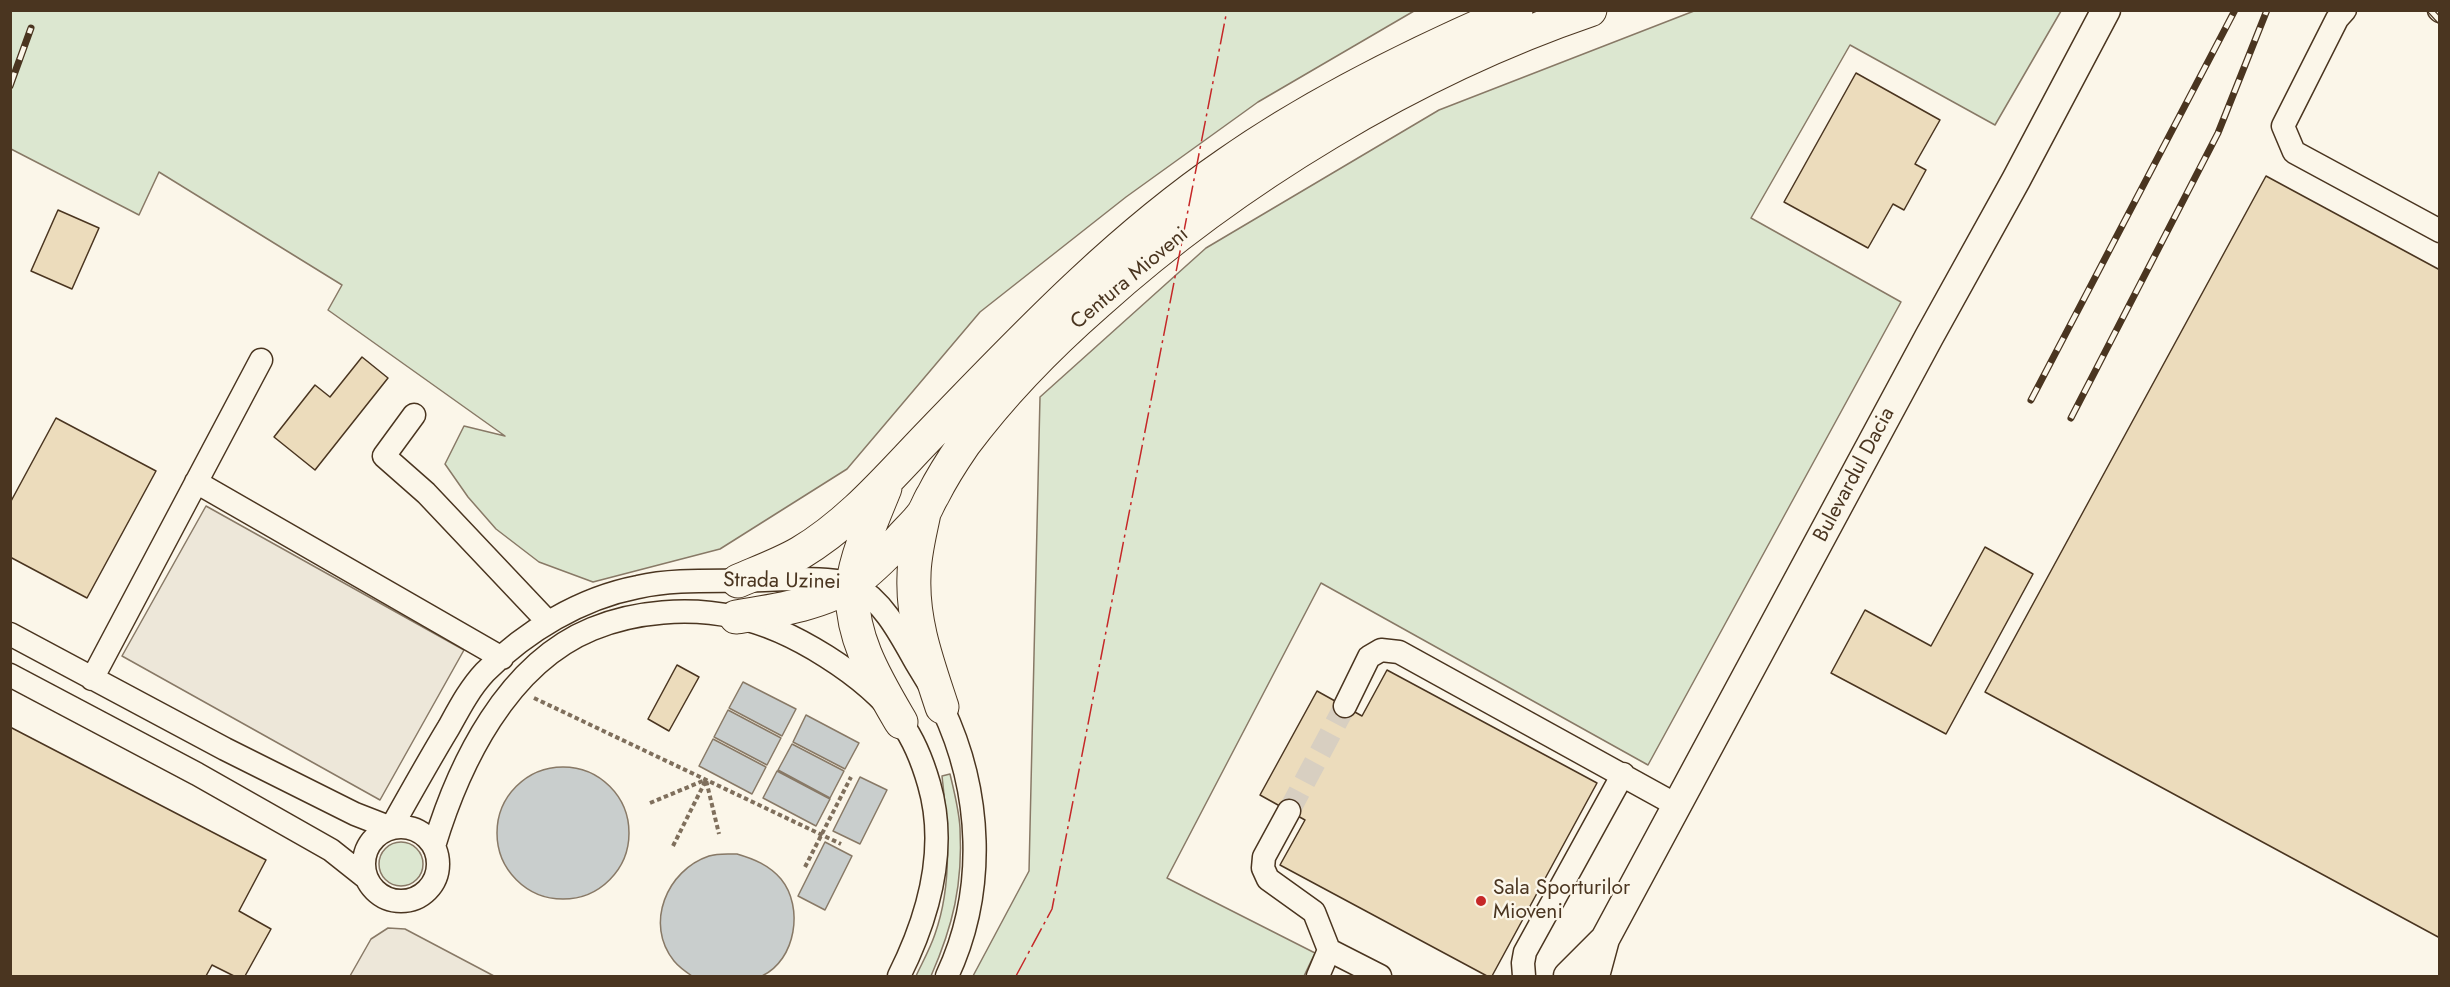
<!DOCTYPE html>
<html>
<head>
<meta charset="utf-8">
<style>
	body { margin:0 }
	#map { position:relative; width:2450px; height:987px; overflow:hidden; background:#fbf6e9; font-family:Jost,sans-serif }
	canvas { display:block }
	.frame { position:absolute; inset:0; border:12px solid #4a3520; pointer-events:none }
</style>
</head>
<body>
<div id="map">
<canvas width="2450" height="987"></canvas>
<div class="frame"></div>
</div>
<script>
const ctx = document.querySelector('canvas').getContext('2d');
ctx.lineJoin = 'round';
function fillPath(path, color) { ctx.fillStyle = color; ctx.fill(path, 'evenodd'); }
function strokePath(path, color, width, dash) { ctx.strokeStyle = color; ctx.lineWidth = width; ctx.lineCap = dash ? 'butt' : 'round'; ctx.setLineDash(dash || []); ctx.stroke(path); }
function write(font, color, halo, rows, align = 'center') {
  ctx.font = font + ' Jost,sans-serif'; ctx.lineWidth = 4.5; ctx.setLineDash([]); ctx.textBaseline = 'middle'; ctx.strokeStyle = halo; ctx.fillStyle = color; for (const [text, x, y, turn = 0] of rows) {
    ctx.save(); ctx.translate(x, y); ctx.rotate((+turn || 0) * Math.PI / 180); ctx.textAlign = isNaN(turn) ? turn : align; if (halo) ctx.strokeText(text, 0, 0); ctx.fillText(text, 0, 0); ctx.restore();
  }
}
const green = new Path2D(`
	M10 11 11 10 1414 11 1258 102 1126 197 980 312 847 469 720 549 593 582 539 562 496 529 468 497 445 464 464 426 505 436 328 310 342 285 159 172 139 215 11 149Z
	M1694 11H2061L1995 125 1850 45 1751 218 1901 302 1648 765 1321 583 1167 878 1315 953 1304 976H973L1029 871 1040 397 1206 248 1439 110Z
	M950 774C954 791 959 810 960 828 963 884 953 926 931 976H916C922 963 930 949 935 934 953 883 948 829 942 776Z
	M379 864a22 22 0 1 1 44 0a22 22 0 1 1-44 0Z`);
const parking = new Path2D(`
	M206 506 464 650 380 800 122 656Z
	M388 928 405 929 494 976H350L371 939Z`);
const water = new Path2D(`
	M743 682 796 709 782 736 729 708Z
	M728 710 781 738 767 765 714 737Z
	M806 715 859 743 845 769 793 742Z
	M713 739 766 767 752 794 699 766Z
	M792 744 844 771 830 798 778 770Z
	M497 833a66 66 0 1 1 132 0a66 66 0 1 1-132 0Z
	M777 771 830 799 816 826 763 798Z
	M860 777 887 790 860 844 833 831Z
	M825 842 852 856 825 910 798 896Z
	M737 854C754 859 769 865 781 879 804 907 796 960 762 976H692C686 972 679 967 674 961 644 924 667 870 709 856 718 853 728 854 737 854Z`);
const building = new Path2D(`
	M1856 73 1940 120 1915 164 1926 170 1904 210 1893 204 1868 248 1784 202Z
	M2266 176 2440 270V938L1985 692Z
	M58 210 99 228 72 289 31 271Z
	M362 357 388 378 315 470 274 437 315 385 330 397Z
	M56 418 156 471 87 598 10 557V503Z
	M1985 547 2033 574 1946 734 1831 673 1865 610 1931 646Z
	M677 665 699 677 669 731 648 719Z
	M1387 670 1597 783 1492 976H1487L1280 865 1305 820 1260 795 1317 691 1362 716Z
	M10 727 266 860 239 911 271 929 245 976H234L212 965 206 976H10Z`);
const minorTunnel = new Path2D(`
	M1289 811 1345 706`);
const path = new Path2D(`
	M534 698 841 844
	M650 803 705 780
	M673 846 706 780 719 834
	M805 867 851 777`);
const minor = new Path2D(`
	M2345 10 2337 19 2283 126 2294 152 2440 231
	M2439 10 2440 11
	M414 415 384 456 426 493 548 622
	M196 482 502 658
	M10 634 225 749 355 814 391 828C410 794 429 760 449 727 460 707 470 688 485 672 526 631 581 598 638 587 678 578 723 582 764 580 782 579 840 577 854 585 882 600 899 632 914 659 923 675 934 690 942 707 982 791 987 891 947 976
	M10 675 197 774 331 850 365 877
	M92 679 261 360
	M1345 706 1369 657 1381 650 1399 652 1678 806
	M1289 811 1264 857 1263 868 1268 879 1314 912 1329 950 1380 976
	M364 864a37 37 0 1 1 74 0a37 37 0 1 1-74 0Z
	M434 846C459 763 507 664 592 629 635 611 690 607 735 617 791 628 867 676 901 722 914 740 923 763 929 784 948 849 928 918 899 976
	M1318 976 1329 950
	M1524 976 1523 963 1525 952 1623 774`);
const major = new Path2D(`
	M1568 976 1604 940
	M1595 976 1605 939 1929 337 2016 180 2106 10`);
const highway = new Path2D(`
	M885 488C875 513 855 558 853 584 848 634 877 681 901 722
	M924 513C920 533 914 555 914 576 912 622 928 664 942 707
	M738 581C759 572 781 564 800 553 847 525 883 484 920 445 973 390 1026 334 1082 282 1127 240 1176 199 1227 164 1314 103 1418 52 1516 10
	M736 617C773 611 824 604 854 582 870 571 884 556 898 542 906 532 916 524 923 514 927 508 929 501 933 495 942 477 953 460 964 444 1002 393 1049 345 1097 303 1235 179 1414 70 1590 10`);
const rail = new Path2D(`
	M2430 10 2440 21
	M10 86 31 28
	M2031 400 2235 10
	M2071 418 2218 133 2267 10`);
const power = new Path2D(`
	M1016 976 1052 909 1227 10`);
const markers = [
	[1481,901,6,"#c62828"]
];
const streetNames = [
	["Centura Mioveni",1130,279,-40],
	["Bulevardul Dacia",1855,475,-62],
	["Strada Uzinei",782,582,1]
];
const poiNames = [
	["Sala Sporturilor",1493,889],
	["Mioveni",1493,913]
];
fillPath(green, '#dce7d0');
strokePath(green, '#887966', 1.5);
fillPath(parking, '#ede7d9');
strokePath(parking, '#887966', 1.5);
fillPath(water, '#c9cecd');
strokePath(water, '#887966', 1.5);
fillPath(building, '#ecdcbc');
strokePath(building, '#4a3520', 1.5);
strokePath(minorTunnel, '#d8cfc1', 22, [22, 11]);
strokePath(minor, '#4a3520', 25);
strokePath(major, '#4a3520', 31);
strokePath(highway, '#4a3520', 35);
strokePath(path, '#7f6f5c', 4, [4.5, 3]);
strokePath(minor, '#fbf6e9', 22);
strokePath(major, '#fbf6e9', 28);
strokePath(highway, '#fbf6e9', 33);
strokePath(rail, '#4a3520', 7);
strokePath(rail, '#fbf6e9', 4.5, [14]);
strokePath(power, '#c62828', 1.5, [21, 4.5, 3, 4.5]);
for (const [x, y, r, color] of markers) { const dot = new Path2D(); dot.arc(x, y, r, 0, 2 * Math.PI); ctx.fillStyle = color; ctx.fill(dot); strokePath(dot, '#fbf6e9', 2); }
write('21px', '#4a3520', '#fbf6e9', streetNames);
write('21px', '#4a3520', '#fbf6e9', poiNames, 'left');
</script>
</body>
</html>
